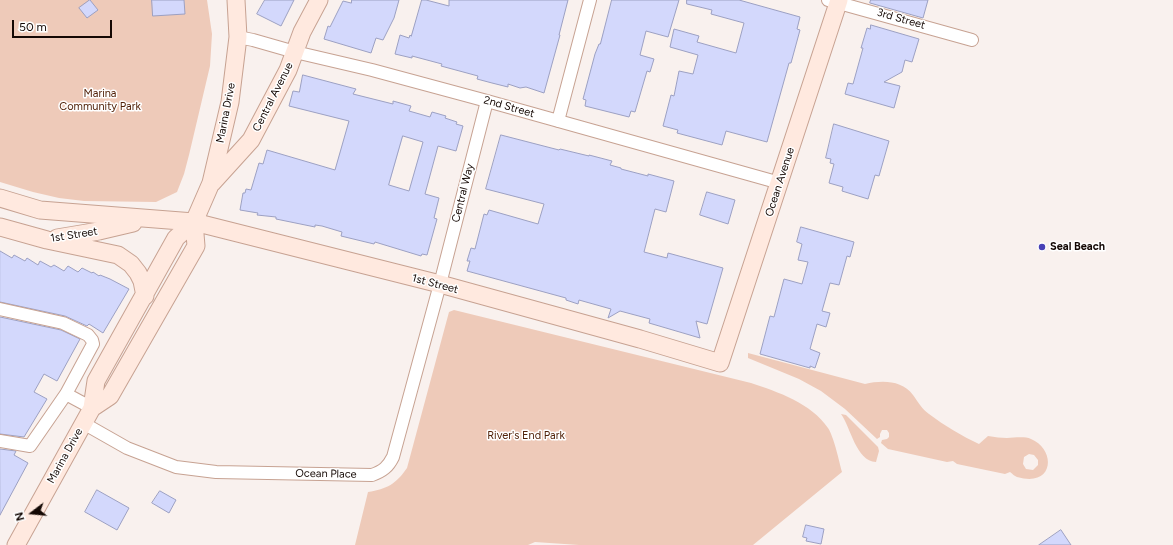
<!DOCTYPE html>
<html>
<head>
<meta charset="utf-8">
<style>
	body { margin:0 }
	#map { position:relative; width:1173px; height:545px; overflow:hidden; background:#f9f1ee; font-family:Figtree,sans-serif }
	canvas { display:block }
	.north { position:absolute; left:12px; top:493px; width:40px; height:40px; -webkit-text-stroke:3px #fff; paint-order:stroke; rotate:254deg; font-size:11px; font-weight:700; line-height:16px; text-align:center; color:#140804 }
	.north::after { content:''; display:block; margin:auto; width:14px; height:18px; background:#140804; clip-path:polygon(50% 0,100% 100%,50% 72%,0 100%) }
	.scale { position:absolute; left:12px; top:20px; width:100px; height:18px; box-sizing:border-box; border:2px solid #140804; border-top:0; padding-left:5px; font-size:12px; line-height:14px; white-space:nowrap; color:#140804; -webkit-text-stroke:3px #fff; paint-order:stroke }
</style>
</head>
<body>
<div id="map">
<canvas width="1173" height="545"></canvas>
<div class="north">N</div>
<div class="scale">50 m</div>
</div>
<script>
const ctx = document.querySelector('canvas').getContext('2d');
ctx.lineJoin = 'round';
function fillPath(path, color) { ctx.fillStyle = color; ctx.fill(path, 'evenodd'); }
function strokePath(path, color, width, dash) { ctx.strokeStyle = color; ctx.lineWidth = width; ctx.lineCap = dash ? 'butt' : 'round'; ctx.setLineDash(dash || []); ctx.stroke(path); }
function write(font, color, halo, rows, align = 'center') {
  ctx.font = font + ' Figtree,sans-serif'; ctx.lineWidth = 3; ctx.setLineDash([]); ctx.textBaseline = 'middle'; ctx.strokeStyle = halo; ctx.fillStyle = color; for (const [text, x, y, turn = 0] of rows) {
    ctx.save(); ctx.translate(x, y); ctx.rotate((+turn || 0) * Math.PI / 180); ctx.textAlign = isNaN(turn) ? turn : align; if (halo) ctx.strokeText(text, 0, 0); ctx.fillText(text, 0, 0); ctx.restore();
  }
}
const green = new Path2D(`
	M0 0H207L212 34 210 66 189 155 184 174 177 192 156 202 84 201 59 198 33 192 0 182Z
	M454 310 751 383C778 392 811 403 828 428 834 437 839 461 842 472L753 545H579L535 542 528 545H355L368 492C387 489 396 484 407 468L449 312Z
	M748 353 865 384C882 380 902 380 913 395 918 402 922 409 929 414 945 426 962 436 979 444L988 436C995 437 1001 438 1007 438 1014 438 1024 436 1031 439 1056 449 1055 488 1017 477 1014 476 1013 474 1010 472L1005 474 957 464 953 461 947 462 888 449 881 443 882 440 887 439 889 437V433L887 430H882L880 434V437L877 439 845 409 821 391 799 379 748 358ZM1029 454 1034 455 1038 460V465L1033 470 1026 469 1023 464 1024 457Z
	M841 414 846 415 878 447 879 451 876 462C856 461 851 428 841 414Z`);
const building = new Path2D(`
	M90 0 98 10 87 18 79 8Z
	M152 0H184L185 14 153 16Z
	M265 0H294L281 26 257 14Z
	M352 0H399L394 18 383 40 376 38 371 53 324 39 328 26 330 27 343 1 351 3Z
	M422 0H426L449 6V0H568L559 35H560L544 93 526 87 520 88 508 84V87L492 83 477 79 478 76 441 66 442 64 412 56V58L395 54 400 35 409 38 410 35 411 36Z
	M612 0H679L668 37 646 31 640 55 654 59 650 72 647 71 635 112 631 111 629 117 585 106 586 100 583 99 595 54 599 44H600Z
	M687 0H739L800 17 797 29 800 30 791 63H789L767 142 726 131 722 145 677 133 678 130 663 126 671 95 674 96 679 71 693 74 698 55 670 47 674 29 699 36 697 42 736 53 744 23 711 14 712 10 687 4Z
	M871 0H928L923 18 870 3Z
	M871 25 919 39 912 62 905 60 902 72 884 82 900 86 894 108 845 94 848 83 853 84 863 48H861L867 28 870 29Z
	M303 75 356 89 353 94 393 104V101L411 106 409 111 430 117 432 112 446 116 445 118 457 122 456 124 463 126 456 151 438 146 425 194 439 198 434 218 437 219 427 255 422 254 421 256 375 242 374 244 341 236 342 232 322 226 315 225V227L276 219V217L257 215 258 213 240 210 243 193H245L246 189 251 190 259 163 263 164 267 150 335 170 349 121 289 106 293 91 299 92ZM403 136 423 142 409 191 389 185Z
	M834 124 889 141 879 176 875 175 868 199 842 191 843 187 829 183 834 164 830 163 831 159 826 158Z
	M501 135 559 150 560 149 589 156V155L612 161 610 165 621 168V169L648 176V174L674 181 666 212 655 209 644 252 667 258 668 253 723 268 707 324 696 321 700 338 649 323 650 319 620 311 608 318 611 309 579 300 578 304 566 300V298L467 271 470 261H467L471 248 475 249 484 214 487 215 489 210 538 224 544 204 486 189Z
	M707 192 735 200 728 224 700 215Z
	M801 227 854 242 850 257 847 256 839 285 830 283 822 311 830 313 826 327 817 324 810 349 820 353 815 368 810 366V368L760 354 770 316 774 317 784 279 802 284 808 262 798 260 802 244 797 242Z
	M0 251 12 258 14 255 25 261 27 258 38 265 40 261 51 267 54 265 64 271 68 266 78 272 82 268 92 273 93 272 99 276 100 275 110 279 129 289 103 333 89 324 87 326 65 316 0 302Z
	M0 317 61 330 80 339 57 381 44 374 34 392 47 399 24 437 0 434Z
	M0 449 16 451 14 455 28 463 0 515Z
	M97 490 129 508 117 530 85 512Z
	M160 491 176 500 169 513 152 503Z
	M806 525 824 529 821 544 806 541 807 538 803 537Z
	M1061 530 1071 545H1039Z`);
const street = new Path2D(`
	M828 0 972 40
	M238 37 253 40 295 52 372 70 487 101 780 183
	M558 121 590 0
	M0 309 63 323 88 335 92 340 93 344 66 394 30 446 0 441
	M66 394 92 408
	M83 423 127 448 176 467 216 472 372 475C383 471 388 467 393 457L440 284 487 101`);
const secondary = new Path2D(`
	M212 183 251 140 288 70 302 32 319 0
	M0 198 40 210 194 222 440 284 640 339 720 363 839 0
	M0 227 47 240 118 255 131 264 138 273 142 281 145 296
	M57 238 99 231 133 223
	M92 408 110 396 196 246 194 222
	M16 545 92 408 96 381 176 238 194 222 211 183 230 102 238 37 236 0`);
const markers = [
	[1042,247,4,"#4740b6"]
];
const streetNames = [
	["3rd Street",901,19,16],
	["Central Avenue",273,97,-63],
	["2nd Street",509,107,16],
	["Marina Drive",226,113,-79],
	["Ocean Avenue",780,182,-72],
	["Central Way",463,193,-76],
	["1st Street",74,235,-9],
	["1st Street",435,284,15],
	["Marina Drive",65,456,-61],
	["Ocean Place",326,474,1]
];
const parkNames = [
	["Marina",100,94],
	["Community Park",100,107],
	["River's End Park",526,436]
];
const poiNames = [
	["Seal Beach",1050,247]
];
fillPath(green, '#eecab9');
fillPath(building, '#d3d8fc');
strokePath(building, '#9ca0c2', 1);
strokePath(street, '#c7a292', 14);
strokePath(secondary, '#c7a292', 19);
strokePath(street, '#fff', 12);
strokePath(secondary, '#ffe9df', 17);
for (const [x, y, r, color] of markers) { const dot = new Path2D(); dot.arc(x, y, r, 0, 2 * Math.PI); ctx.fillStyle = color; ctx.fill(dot); strokePath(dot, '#fff', 1.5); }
write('11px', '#140804', '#fff', streetNames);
write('11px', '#512209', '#fff', parkNames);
write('bold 11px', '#140804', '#fff', poiNames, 'left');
</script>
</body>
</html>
